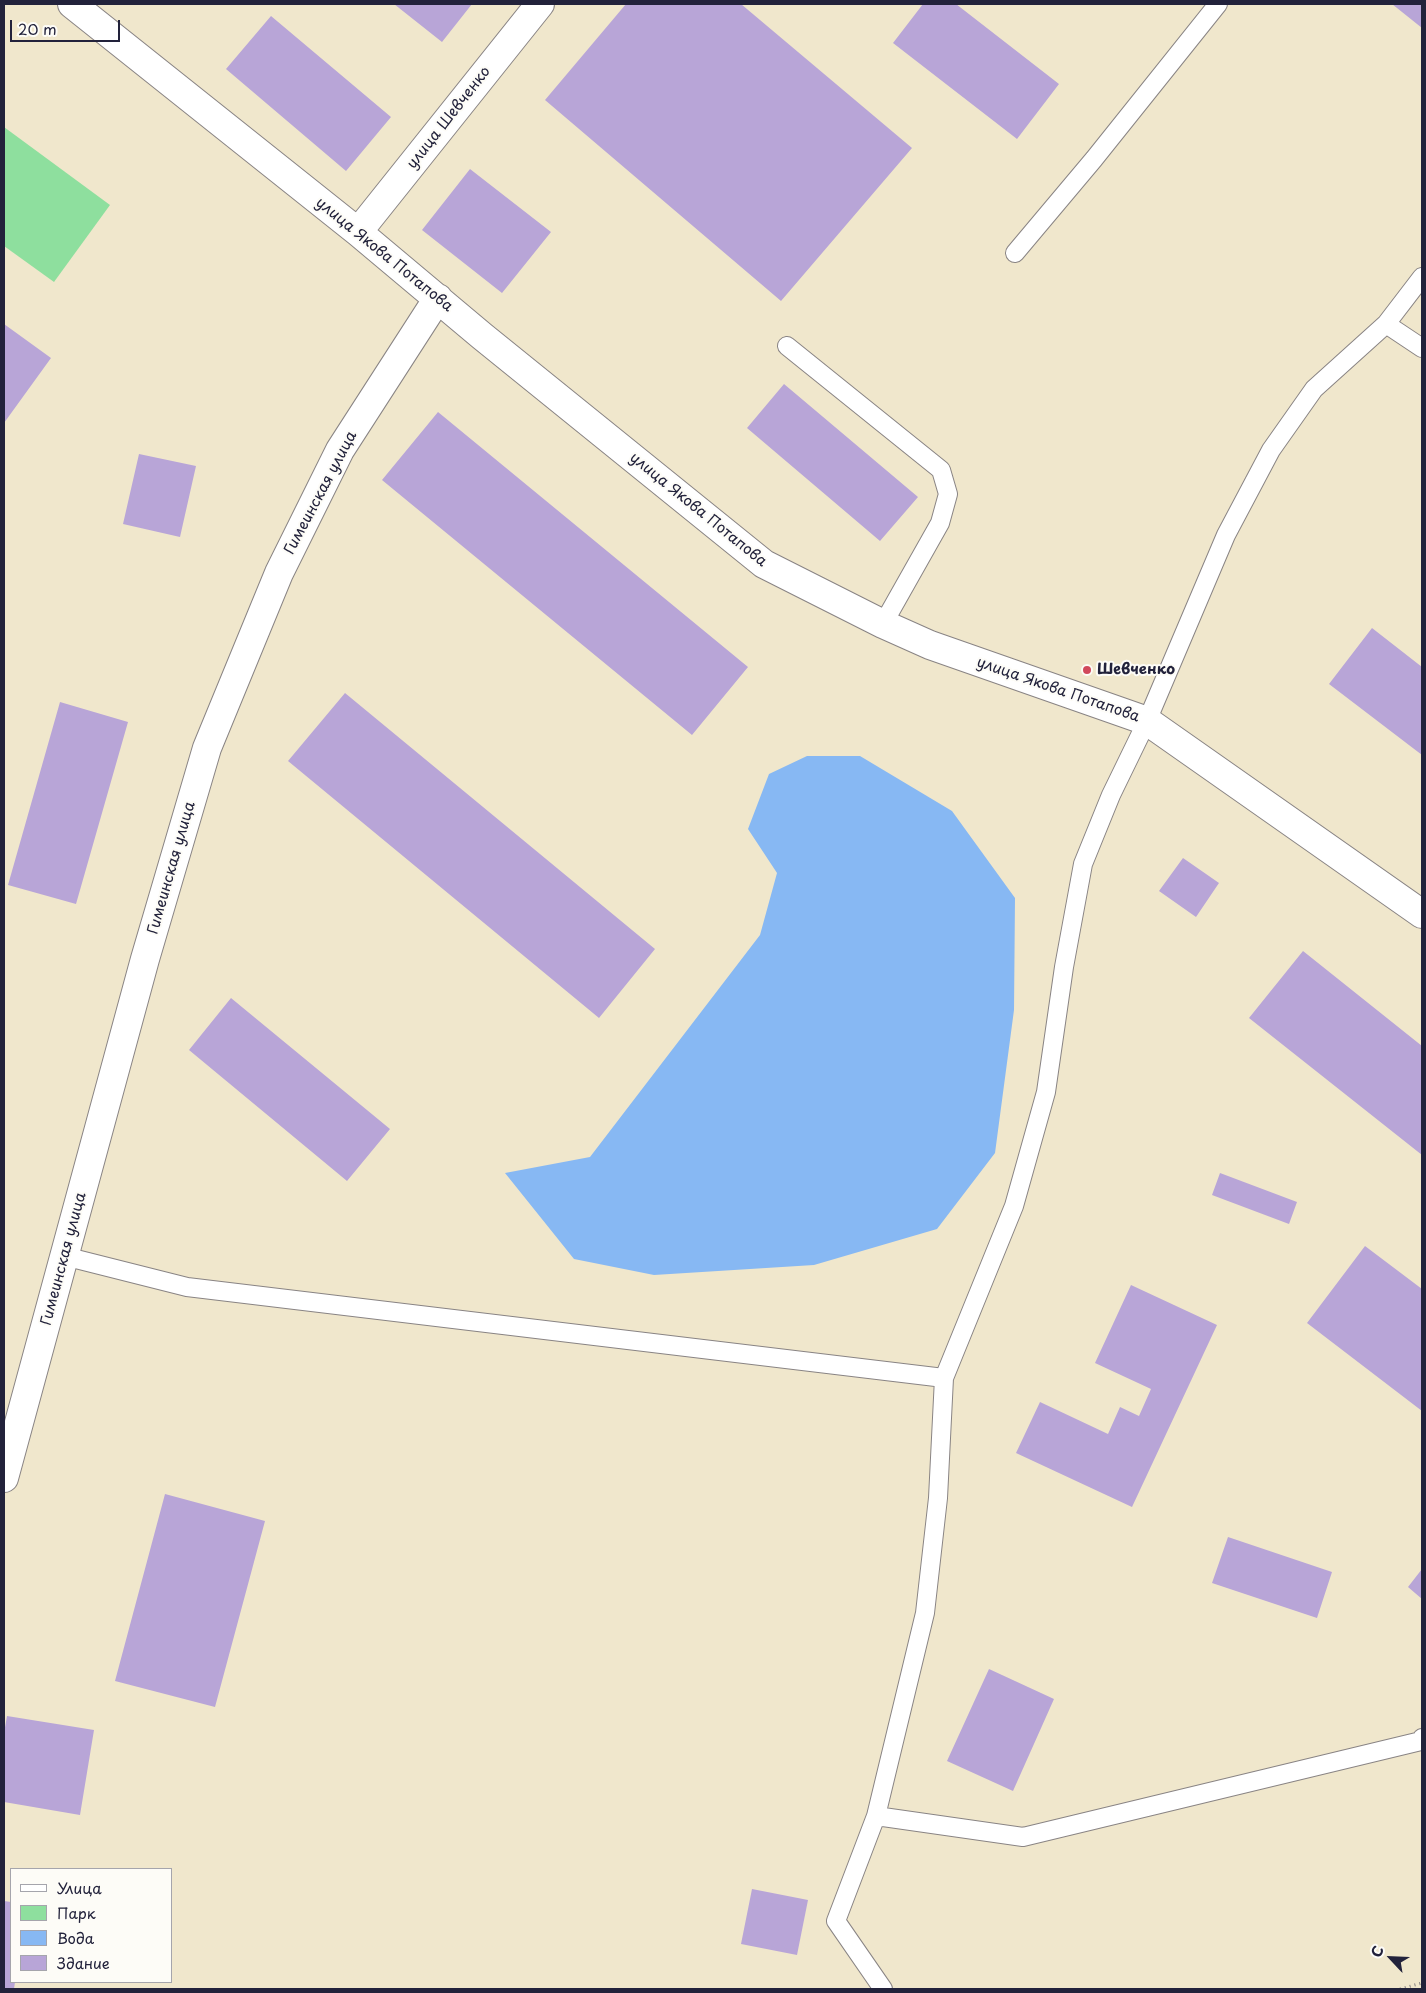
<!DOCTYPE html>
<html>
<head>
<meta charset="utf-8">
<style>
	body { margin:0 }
	#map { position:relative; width:1426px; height:1993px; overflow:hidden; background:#f0e7cc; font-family:"Playpen Sans",sans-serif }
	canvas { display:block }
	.frame { position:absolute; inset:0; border:5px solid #22223b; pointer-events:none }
	.legend { position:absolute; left:10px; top:1868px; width:162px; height:115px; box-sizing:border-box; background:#fdfcf7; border:1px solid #a5a5ac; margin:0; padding:6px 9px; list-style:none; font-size:15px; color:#22223b }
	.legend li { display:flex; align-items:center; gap:10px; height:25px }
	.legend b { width:25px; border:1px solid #a5a5ac }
	.north { position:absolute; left:1366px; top:1933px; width:50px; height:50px; -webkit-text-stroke:4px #fdfcf7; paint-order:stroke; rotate:295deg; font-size:14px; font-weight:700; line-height:20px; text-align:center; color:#22223b }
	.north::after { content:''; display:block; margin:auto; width:18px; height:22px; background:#22223b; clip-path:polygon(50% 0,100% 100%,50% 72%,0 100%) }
	.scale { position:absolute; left:10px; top:20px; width:110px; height:22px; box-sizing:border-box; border:2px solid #22223b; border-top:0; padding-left:6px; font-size:15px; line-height:18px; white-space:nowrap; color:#22223b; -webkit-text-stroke:4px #fdfcf7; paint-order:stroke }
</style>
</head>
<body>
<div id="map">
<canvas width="1426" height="1993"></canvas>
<div class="frame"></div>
<ul class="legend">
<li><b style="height:6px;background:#fff"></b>Улица</li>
<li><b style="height:14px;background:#8edf9e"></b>Парк</li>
<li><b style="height:14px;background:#87b8f3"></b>Вода</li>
<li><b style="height:14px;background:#b8a5d7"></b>Здание</li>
</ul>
<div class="north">С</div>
<div class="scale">20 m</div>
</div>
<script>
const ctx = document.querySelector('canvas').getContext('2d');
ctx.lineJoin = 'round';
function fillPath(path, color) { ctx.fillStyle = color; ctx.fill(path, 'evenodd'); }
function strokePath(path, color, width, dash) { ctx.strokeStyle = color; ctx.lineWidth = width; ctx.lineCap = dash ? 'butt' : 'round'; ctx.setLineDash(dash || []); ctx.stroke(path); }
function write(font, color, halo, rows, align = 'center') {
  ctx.font = font + ' "Playpen Sans",sans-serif'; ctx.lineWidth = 4; ctx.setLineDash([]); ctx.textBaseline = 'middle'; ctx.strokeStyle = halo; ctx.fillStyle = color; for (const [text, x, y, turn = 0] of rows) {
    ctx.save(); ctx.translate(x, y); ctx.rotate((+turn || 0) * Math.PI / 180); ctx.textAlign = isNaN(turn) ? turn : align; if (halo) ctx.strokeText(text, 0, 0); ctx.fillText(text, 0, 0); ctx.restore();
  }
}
const green = new Path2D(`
	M4 127 110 205 54 282 4 246Z`);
const water = new Path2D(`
	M807 756H860L952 811 1015 898 1014 1010 995 1153 937 1229 814 1265 654 1275 574 1259 505 1173 590 1157 760 935 777 873 748 829 769 774Z`);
const building = new Path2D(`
	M394 4H472L442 42Z
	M626 4H741L912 148 781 301 545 100Z
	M923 4H956L1059 84 1017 139 893 43Z
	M1392 4H1422V28Z
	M271 16 391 117 346 171 226 69Z
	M470 169 551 232 502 293 422 230Z
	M4 324 51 358 4 423Z
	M784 384 918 497 880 541 747 428Z
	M438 412 748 667 692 735 382 480Z
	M139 454 196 466 180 537 123 524Z
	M1372 628 1422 667V755L1329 684Z
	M345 693 655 949 599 1018 288 761Z
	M60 702 128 722 76 904 8 885Z
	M1183 858 1219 883 1196 917 1159 891Z
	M1303 951 1422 1046V1155L1249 1018Z
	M231 998 390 1129 347 1181 189 1050Z
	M1220 1173 1297 1202 1289 1224 1212 1195Z
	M1365 1246 1422 1289V1411L1307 1323Z
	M1131 1285 1217 1325 1132 1507 1016 1453 1040 1402 1108 1434 1120 1407 1139 1416 1151 1389 1095 1363Z
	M165 1494 265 1521 215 1707 115 1681Z
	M1228 1537 1332 1572 1317 1618 1212 1583Z
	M1422 1569V1599L1408 1587Z
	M989 1669 1054 1699 1013 1791 947 1761Z
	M7 1716 94 1730 80 1815 4 1802V1733Z
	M752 1889 808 1900 797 1955 741 1944Z
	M4 1901 11 1902V1982H15L14 1989H4Z`);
const path = new Path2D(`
	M1400 1989 1422 1983`);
const service = new Path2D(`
	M1015 253 1094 159 1218 4
	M1386 324 1422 277
	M787 346 941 470 948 494 940 523 883 624
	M64 1256 187 1287 944 1378
	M876 1816 1023 1837 1421 1741 1422 1738
	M883 1989 836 1921 876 1816 925 1613 938 1498 944 1378 1014 1206 1046 1092 1064 967 1083 864 1111 795 1147 721 1226 535 1271 450 1314 389 1386 324 1422 348`);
const minor = new Path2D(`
	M72 4 358 232 482 336 764 564 883 624 930 645 1147 721 1422 914
	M358 232 540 4
	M4 1478 145 959 207 748 279 573 340 450 438 298`);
const markers = [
	[1087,670,5,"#d1495b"]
];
const streetNames = [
	["улица Шевченко",449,118,-52],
	["улица Якова Потапова",384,255,39],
	["Гимеинская улица",321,493,-62],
	["улица Якова Потапова",698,510,39],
	["улица Якова Потапова",1058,690,19],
	["Гимеинская улица",172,868,-74],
	["Гимеинская улица",64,1259,-75]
];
const poiNames = [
	["Шевченко",1097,670]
];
fillPath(green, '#8edf9e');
fillPath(water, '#87b8f3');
fillPath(building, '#b8a5d7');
strokePath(service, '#898484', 20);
strokePath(minor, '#898484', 30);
strokePath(path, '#898484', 3, [1, 4]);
strokePath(service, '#fff', 18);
strokePath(minor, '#fff', 28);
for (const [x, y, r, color] of markers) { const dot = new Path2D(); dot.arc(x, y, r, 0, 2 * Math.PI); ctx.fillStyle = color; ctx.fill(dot); strokePath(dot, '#fdfcf7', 2); }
write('15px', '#22223b', '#fdfcf7', streetNames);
write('bold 15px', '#22223b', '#fdfcf7', poiNames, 'left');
</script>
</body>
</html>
